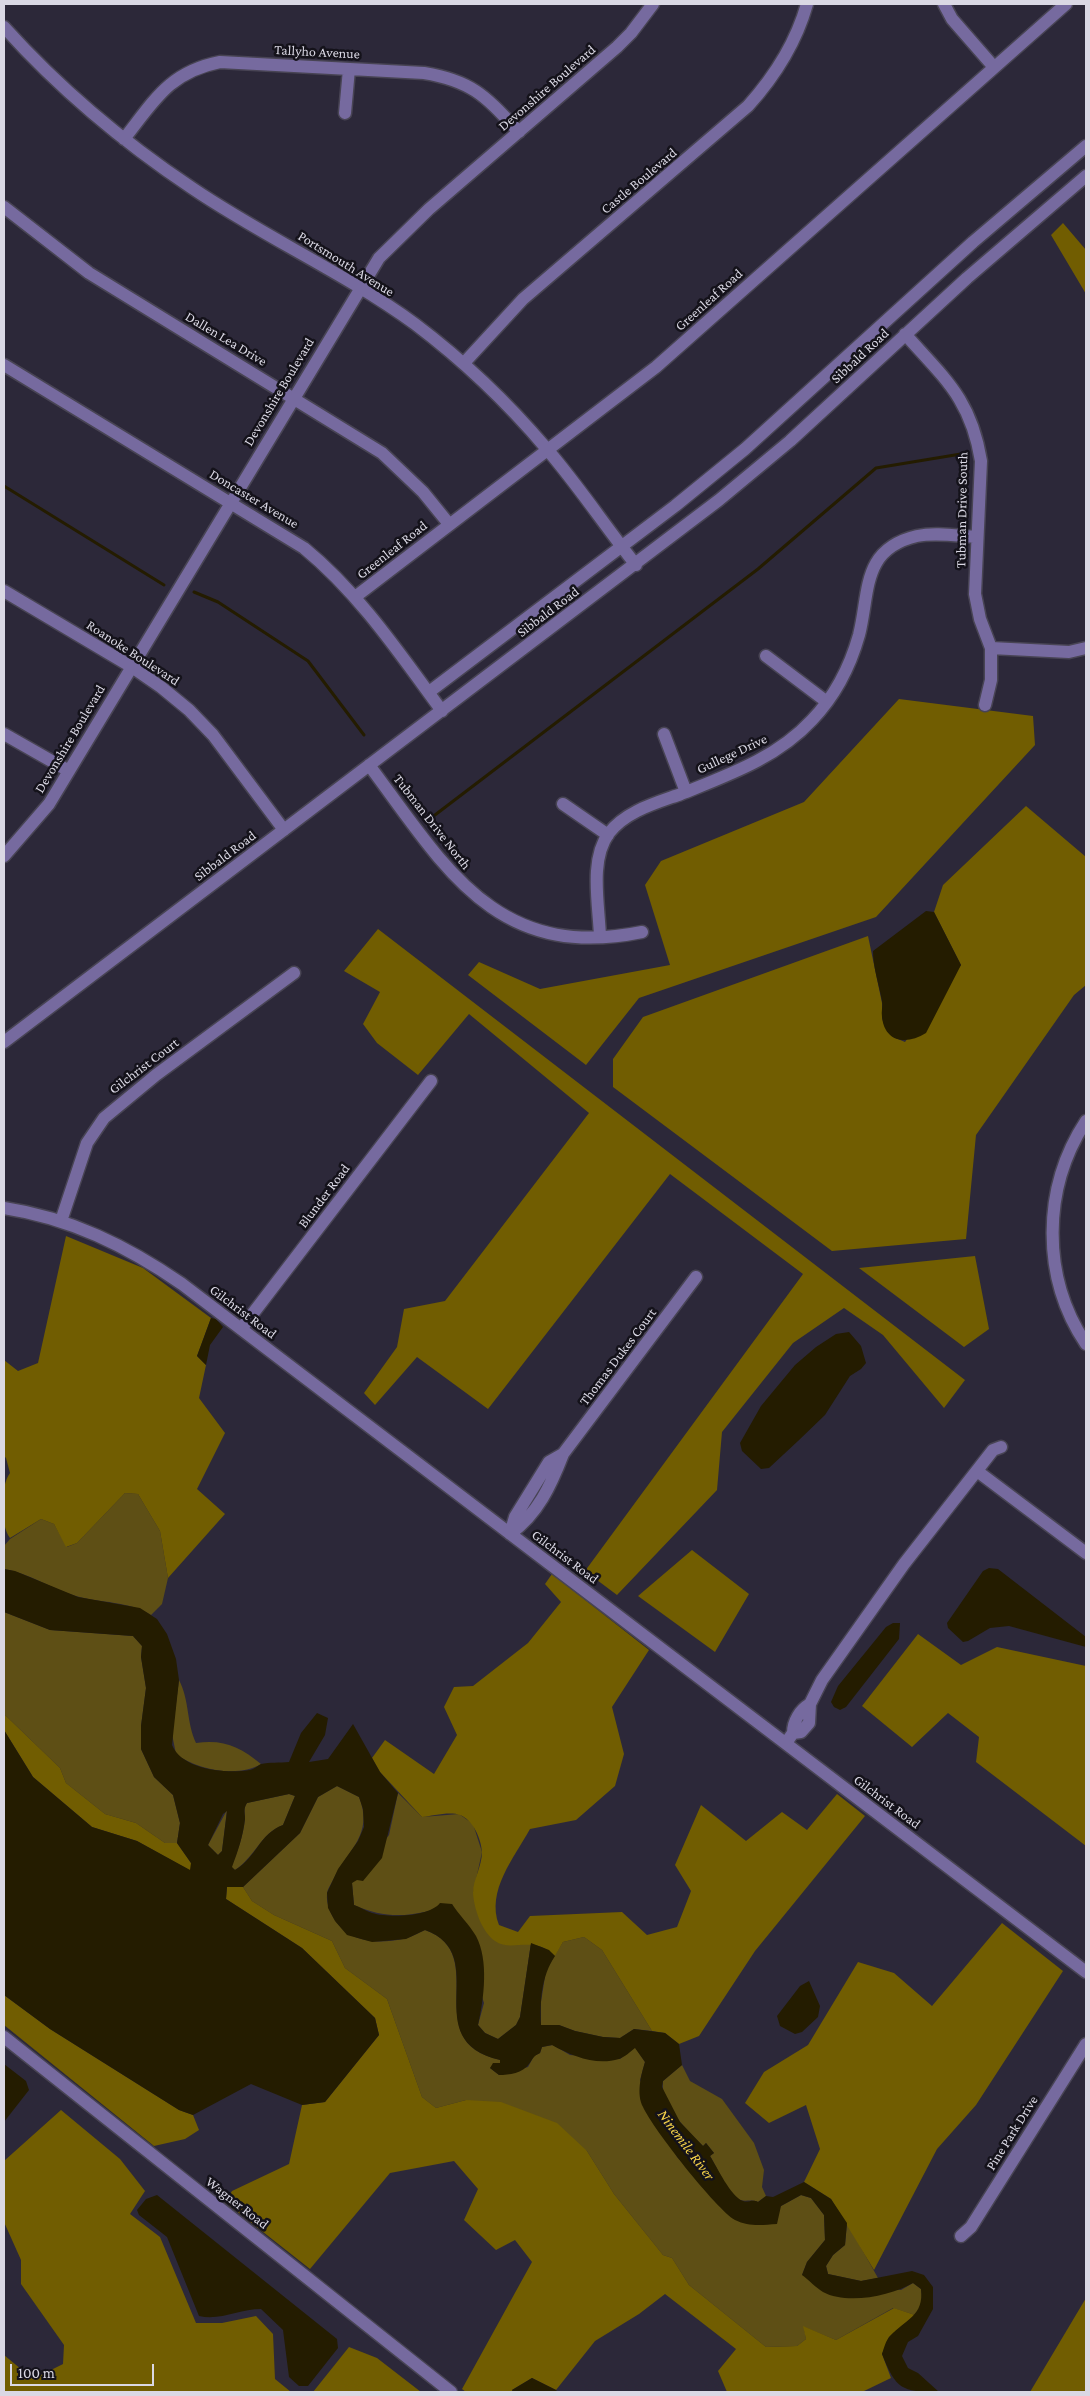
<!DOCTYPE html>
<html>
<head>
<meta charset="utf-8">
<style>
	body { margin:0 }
	#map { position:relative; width:1090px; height:2396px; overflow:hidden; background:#2c2839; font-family:"Crimson Pro",serif }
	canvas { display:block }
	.frame { position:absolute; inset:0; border:5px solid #dad8e4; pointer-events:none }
	.scale { position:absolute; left:10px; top:2364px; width:144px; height:22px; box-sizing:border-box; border:2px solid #dad8e4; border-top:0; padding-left:6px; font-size:15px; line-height:18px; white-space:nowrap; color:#dad8e4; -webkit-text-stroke:4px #14121a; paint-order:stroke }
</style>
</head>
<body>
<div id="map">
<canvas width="1090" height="2396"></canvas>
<div class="frame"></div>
<div class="scale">100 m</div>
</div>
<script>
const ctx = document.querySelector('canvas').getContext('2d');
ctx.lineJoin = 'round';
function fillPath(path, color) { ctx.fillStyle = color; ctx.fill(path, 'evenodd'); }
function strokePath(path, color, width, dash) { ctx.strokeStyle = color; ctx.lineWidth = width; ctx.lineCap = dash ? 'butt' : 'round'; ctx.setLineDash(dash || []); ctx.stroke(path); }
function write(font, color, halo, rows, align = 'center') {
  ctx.font = font + ' "Crimson Pro",serif'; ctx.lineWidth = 5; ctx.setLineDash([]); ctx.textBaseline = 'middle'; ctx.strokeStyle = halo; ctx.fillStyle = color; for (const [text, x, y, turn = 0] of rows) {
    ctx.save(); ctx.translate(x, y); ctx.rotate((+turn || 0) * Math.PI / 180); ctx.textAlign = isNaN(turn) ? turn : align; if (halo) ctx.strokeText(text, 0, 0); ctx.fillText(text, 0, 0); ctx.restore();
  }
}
const green = new Path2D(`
	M125 1493 138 1494 160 1531 168 1578 162 1604 151 1615C129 1601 100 1603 76 1596 52 1589 29 1573 4 1569V1546L10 1539 41 1519 54 1524 67 1547 77 1543Z
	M4 1612 50 1630 133 1636 142 1646 141 1657 146 1688 141 1726V1749L154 1777 173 1795 180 1823 177 1843H165L136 1823 105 1814 66 1783 60 1768 4 1714Z
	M179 1680C190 1702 186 1721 196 1743 224 1739 240 1747 261 1764 238 1778 197 1770 176 1754L172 1734Z
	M337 1786 359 1797C374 1835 348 1849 333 1880 331 1884 327 1890 327 1894 326 1904 331 1915 337 1923 353 1943 379 1944 403 1939 410 1938 418 1933 425 1930 493 1954 416 2042 501 2060L500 2063 490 2068 499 2075 528 2067 534 2056 540 2053 542 2047 553 2045 570 2055 620 2059 635 2047 645 2062 640 2080 677 2157 734 2219 781 2206 801 2195 811 2198 824 2215 825 2240 807 2262 802 2275 901 2290 913 2283 921 2289 923 2303 915 2315 893 2308 836 2340 804 2327 806 2339 797 2346 766 2347 689 2285 672 2258 663 2255 614 2194 587 2151 466 2100 436 2108 422 2097 387 1999 345 1968 332 1941 274 1915 252 1901 243 1887 300 1833 318 1797Z
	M398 1793 422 1817 459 1814 473 1824 482 1852 473 1893 513 1945 531 1943 520 2017 516 2025 498 2039 485 2033 478 2025 484 2003 452 1904C417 1916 389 1921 354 1905L352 1883 389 1835Z
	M289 1794 295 1796 283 1825C261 1833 255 1857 235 1870L231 1867C238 1851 243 1836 245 1819 245 1813 243 1808 247 1803Z
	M227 1810 222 1851 218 1855 208 1845Z
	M584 1937 602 1950 652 2031 634 2029 620 2038 603 2037 575 2031 559 2025 541 2026V2002L546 1970 563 1942Z
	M682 2065 690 2081 722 2099 754 2143 764 2170 762 2187 766 2196 758 2202C750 2198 743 2204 735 2197 726 2189 717 2167 710 2156L714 2153 706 2143 703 2146C688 2130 660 2106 663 2081Z
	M847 2223 878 2278 861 2281 828 2274 826 2266 833 2255 845 2245Z`);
const forest = new Path2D(`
	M1063 223 1086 250V294L1051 235Z
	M899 699 1033 716 1035 745 876 917 639 998 586 1065 468 975 479 962 540 989 670 965 645 885 661 861 804 802Z
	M1026 806 1086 857V985L1074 995 976 1135 966 1239 832 1251 613 1087V1059L643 1017 868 936 882 1003V1018L885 1027 893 1037 905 1042 961 965 934 912 943 885Z
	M378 929 965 1380 944 1408 883 1335 844 1308 793 1343 722 1432 717 1490 617 1595 585 1571 803 1274 670 1174 488 1409 417 1357 375 1405 364 1393 397 1347 404 1309 445 1301 589 1113 469 1014 418 1075 377 1043 363 1024 380 992 344 971Z
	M66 1236 143 1268 211 1318 197 1356 206 1365 199 1398 225 1433 197 1489 225 1514 168 1578 160 1531 138 1494 125 1493 77 1543 66 1547 54 1524 41 1519 10 1538C0 1525 0 1486 10 1473L6 1458 4 1456V1360L18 1371 38 1363Z
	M975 1256 989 1329 964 1347 859 1268Z
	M692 1550 749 1594 715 1652 638 1596Z
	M552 1574 649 1650 612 1707 624 1754 615 1786 576 1820 530 1829C514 1858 486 1891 499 1925L518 1932 530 1916 622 1912 647 1935 677 1927 691 1891 675 1865 701 1805 746 1841 782 1812 807 1830 837 1794 865 1816 755 1951 699 2036 679 2044 665 2033 652 2031 602 1950 584 1937 563 1942 555 1956C533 1934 512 1953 495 1941 482 1932 474 1909 473 1893 473 1880 482 1866 482 1852 481 1838 473 1820 460 1815 450 1811 432 1816 422 1817L380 1772 372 1758 385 1740 434 1774 457 1735 444 1707 454 1687 473 1686 528 1643 561 1602 545 1584Z
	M918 1634 961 1665 997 1647 1086 1666V1846L976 1762 979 1737 948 1713 912 1747 862 1706Z
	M4 1714 60 1768 66 1783 105 1814 136 1823 165 1843H177L191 1863V1871L137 1841 92 1827 33 1777 4 1730Z
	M227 1886 243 1887 252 1901 274 1915 332 1941 345 1968 387 1999 422 2097 436 2108 466 2100 501 2102 557 2123 587 2151 614 2194 663 2255 672 2258 689 2285 766 2347 797 2346 806 2339 803 2326 836 2340 894 2308 915 2315 889 2337 882 2354 891 2378 862 2392H727L718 2371 736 2349 665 2294 639 2314 595 2341 556 2390 532 2378 512 2390 513 2392H466L462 2389 532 2262 515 2240 496 2250 464 2220 478 2189 454 2161 390 2173 310 2269 225 2202 232 2191 289 2164 302 2105 325 2102 379 2035 375 2018 302 1948 226 1899Z
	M1002 1923 1063 1971 976 2105 937 2149 874 2270 831 2199 804 2182 820 2149 806 2105 769 2123 745 2103 764 2072 808 2045 858 1962 894 1973 932 2006Z
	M4 1995 50 2029 179 2110 193 2115 199 2130 185 2139 154 2146 4 2025Z
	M61 2110 120 2159 145 2191 130 2214 160 2237 196 2323H222L256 2316 273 2334 275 2379 291 2392H4V2355L33 2379 63 2364 64 2345 21 2284V2260L4 2222V2161Z
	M1086 2298V2392H1030Z
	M349 2347 377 2358 421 2392H313Z`);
const water = new Path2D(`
	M926 911 934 912 961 965 926 1033C907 1045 885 1043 882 1017 881 1012 883 1006 882 1001 879 984 873 968 873 951Z
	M211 1318 216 1319 223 1327 210 1345 206 1365 197 1356Z
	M849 1332 861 1346 866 1363 861 1369 850 1376 825 1415 798 1441 769 1468 761 1469 742 1451 740 1443 761 1406 795 1365 816 1347 836 1334Z
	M989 1568 998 1569 1086 1637V1647L1009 1626 990 1628 968 1641 963 1642 948 1628 947 1623 983 1571Z
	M4 1569 15 1571 78 1597 140 1608 157 1619 167 1634 176 1659 179 1680 172 1745C182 1770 227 1774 250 1770 254 1769 257 1766 261 1764 269 1762 280 1763 289 1762L301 1733 317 1713 328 1718 325 1735 309 1762 328 1759 353 1724 380 1772 398 1793 382 1858 363 1881 357 1880 352 1883 354 1905C360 1907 366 1911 372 1913 389 1918 429 1917 440 1903L452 1904C459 1915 469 1924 476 1936 489 1960 484 1999 478 2025L485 2033 498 2039 516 2025 520 2017 531 1943 549 1950 555 1956C541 1977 540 2001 541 2025H559L575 2031 603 2037 620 2038 634 2029 665 2033 679 2044 682 2065 663 2081 662 2087 680 2122 703 2146 706 2143 714 2153 710 2156C717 2167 731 2197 743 2201 748 2203 752 2199 758 2202L766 2196 773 2197 804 2182 831 2199 847 2223 845 2245 833 2255 826 2266 828 2274 861 2281 912 2271 924 2275 933 2287V2309L918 2336 908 2342 902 2356 908 2368 918 2373 939 2392C901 2392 896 2389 882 2354 884 2348 886 2340 890 2336 906 2319 924 2316 921 2289L913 2283C891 2296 847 2305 823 2292 816 2288 809 2280 802 2275L807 2262 825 2240 824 2215 811 2198 801 2195 781 2206 777 2224C762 2225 749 2227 735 2220 716 2209 653 2129 643 2107 636 2094 641 2075 645 2062L635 2048C631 2051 625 2057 619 2059 596 2066 572 2056 552 2045L542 2047 540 2053C533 2056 533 2059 529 2064 523 2073 509 2075 499 2075L490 2068 493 2063H500V2060C415 2040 494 1955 425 1930L406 1939 372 1942 347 1935 335 1921 328 1908 327 1893 338 1869 358 1841 364 1827 363 1809 359 1797 337 1786 318 1797 300 1833 243 1887H227L226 1899 302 1948 375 2018 379 2035 325 2102 302 2105 251 2084 193 2115 179 2110 50 2029 4 1995V1730L33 1777 92 1827 137 1841 190 1870 191 1863 177 1843 180 1823 173 1795 154 1777 141 1749V1726L146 1688 141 1657 142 1646 133 1636 50 1630 4 1612ZM289 1794 295 1796 283 1825C259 1834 257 1857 235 1870L232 1867C238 1851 243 1836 245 1819 245 1813 243 1809 247 1803ZM227 1811 222 1851 218 1855 208 1845 223 1814Z
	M893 1623H900L899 1639 846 1707 840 1710 834 1707 831 1702 838 1686 886 1627Z
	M809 1981 820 2006 818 2017 802 2032 795 2034 780 2026 777 2016 800 1986Z
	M4 2064 26 2081 29 2090 4 2122Z
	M157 2195 337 2339 338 2348 308 2386H299L289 2377 283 2330 261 2309C240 2309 220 2321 199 2316L167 2237 139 2215 137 2210 146 2199Z
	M532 2378 556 2390 558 2392H513L512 2390Z`);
const stream = new Path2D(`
	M4 486 164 585
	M194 592 218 602 308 661 364 735
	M431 818 758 569 876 468 967 453`);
const minor = new Path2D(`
	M944 4 952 19 993 66
	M4 27C59 88 123 142 192 188 264 237 345 273 415 324 464 361 507 402 546 448 578 485 605 526 636 565
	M345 113 349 69
	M124 139C154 101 169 72 220 62L424 73C473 81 486 97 519 132
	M4 207 89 273 382 453 423 492 449 524
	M905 334C945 379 971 399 981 461L975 594 980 619 991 648V680L985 705
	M464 363 523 299 748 106C775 76 796 43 807 4
	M4 365 304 548C359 593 400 654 442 711
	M4 591 132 667 161 687 189 710 213 735 284 830
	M355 597 656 367 1066 4
	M991 648 1069 652 1086 648
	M766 656 827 702
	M429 692 675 506 745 449 973 242 1086 146
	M4 734 69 771
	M664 734 686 792
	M369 765C445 867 496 962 642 932
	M563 804 608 835
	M4 856 49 804 379 258 429 209 617 47 631 33 653 4
	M600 937C599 905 589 860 609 833 626 811 656 803 681 794 728 775 777 758 812 720 835 696 850 667 859 635 870 592 861 549 917 536 936 532 958 536 977 537
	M4 1042 719 500 790 441 967 278 1086 176
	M1086 1121C1042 1188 1041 1277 1086 1344
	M4 1208C70 1218 127 1246 182 1284L1086 1972
	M61 1221 87 1143 104 1118 156 1075 294 973
	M241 1329 431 1081
	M977 1471 1086 1553
	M510 1534C538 1514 551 1485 563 1454L696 1277
	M510 1534 515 1517 549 1462 563 1454
	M793 1733C793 1721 800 1710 810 1704
	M786 1743 793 1733 801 1732 809 1723 810 1704 822 1680 904 1564 993 1450 1001 1447
	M4 2037 451 2392
	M961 2236 971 2227 1086 2044`);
const streetNames = [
	["Tallyho Avenue",317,52,3],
	["Devonshire Boulevard",547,88,-41],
	["Castle Boulevard",639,181,-40],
	["Portsmouth Avenue",346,264,32],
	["Greenleaf Road",709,300,-42],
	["Dallen Lea Drive",226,339,31],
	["Sibbald Road",860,356,-43],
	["Devonshire Boulevard",279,392,-59],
	["Doncaster Avenue",254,499,31],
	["Tubman Drive South",962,510,-89],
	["Greenleaf Road",392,550,-38],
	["Sibbald Road",548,612,-37],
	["Roanoke Boulevard",133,653,33],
	["Devonshire Boulevard",70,739,-59],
	["Gullege Drive",732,754,-25],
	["Tubman Drive North",432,822,52],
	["Sibbald Road",225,856,-37],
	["Gilchrist Court",144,1066,-37],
	["Blunder Road",324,1196,-53],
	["Gilchrist Road",243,1312,37],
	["Thomas Dukes Court",618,1357,-53],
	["Gilchrist Road",565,1557,37],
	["Gilchrist Road",887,1802,37],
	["Pine Park Drive",1012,2133,-58],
	["Wagner Road",237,2203,38]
];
const waterNames = [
	["Ninemile River",686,2145,53]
];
fillPath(green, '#5e4f15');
fillPath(forest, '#715d01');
fillPath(water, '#241c00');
strokePath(stream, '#241c00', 3);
strokePath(minor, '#484454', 15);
strokePath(minor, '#766a9f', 12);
write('14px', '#dad8e4', '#14121a', streetNames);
write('italic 15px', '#f4d149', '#14121a', waterNames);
</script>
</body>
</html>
